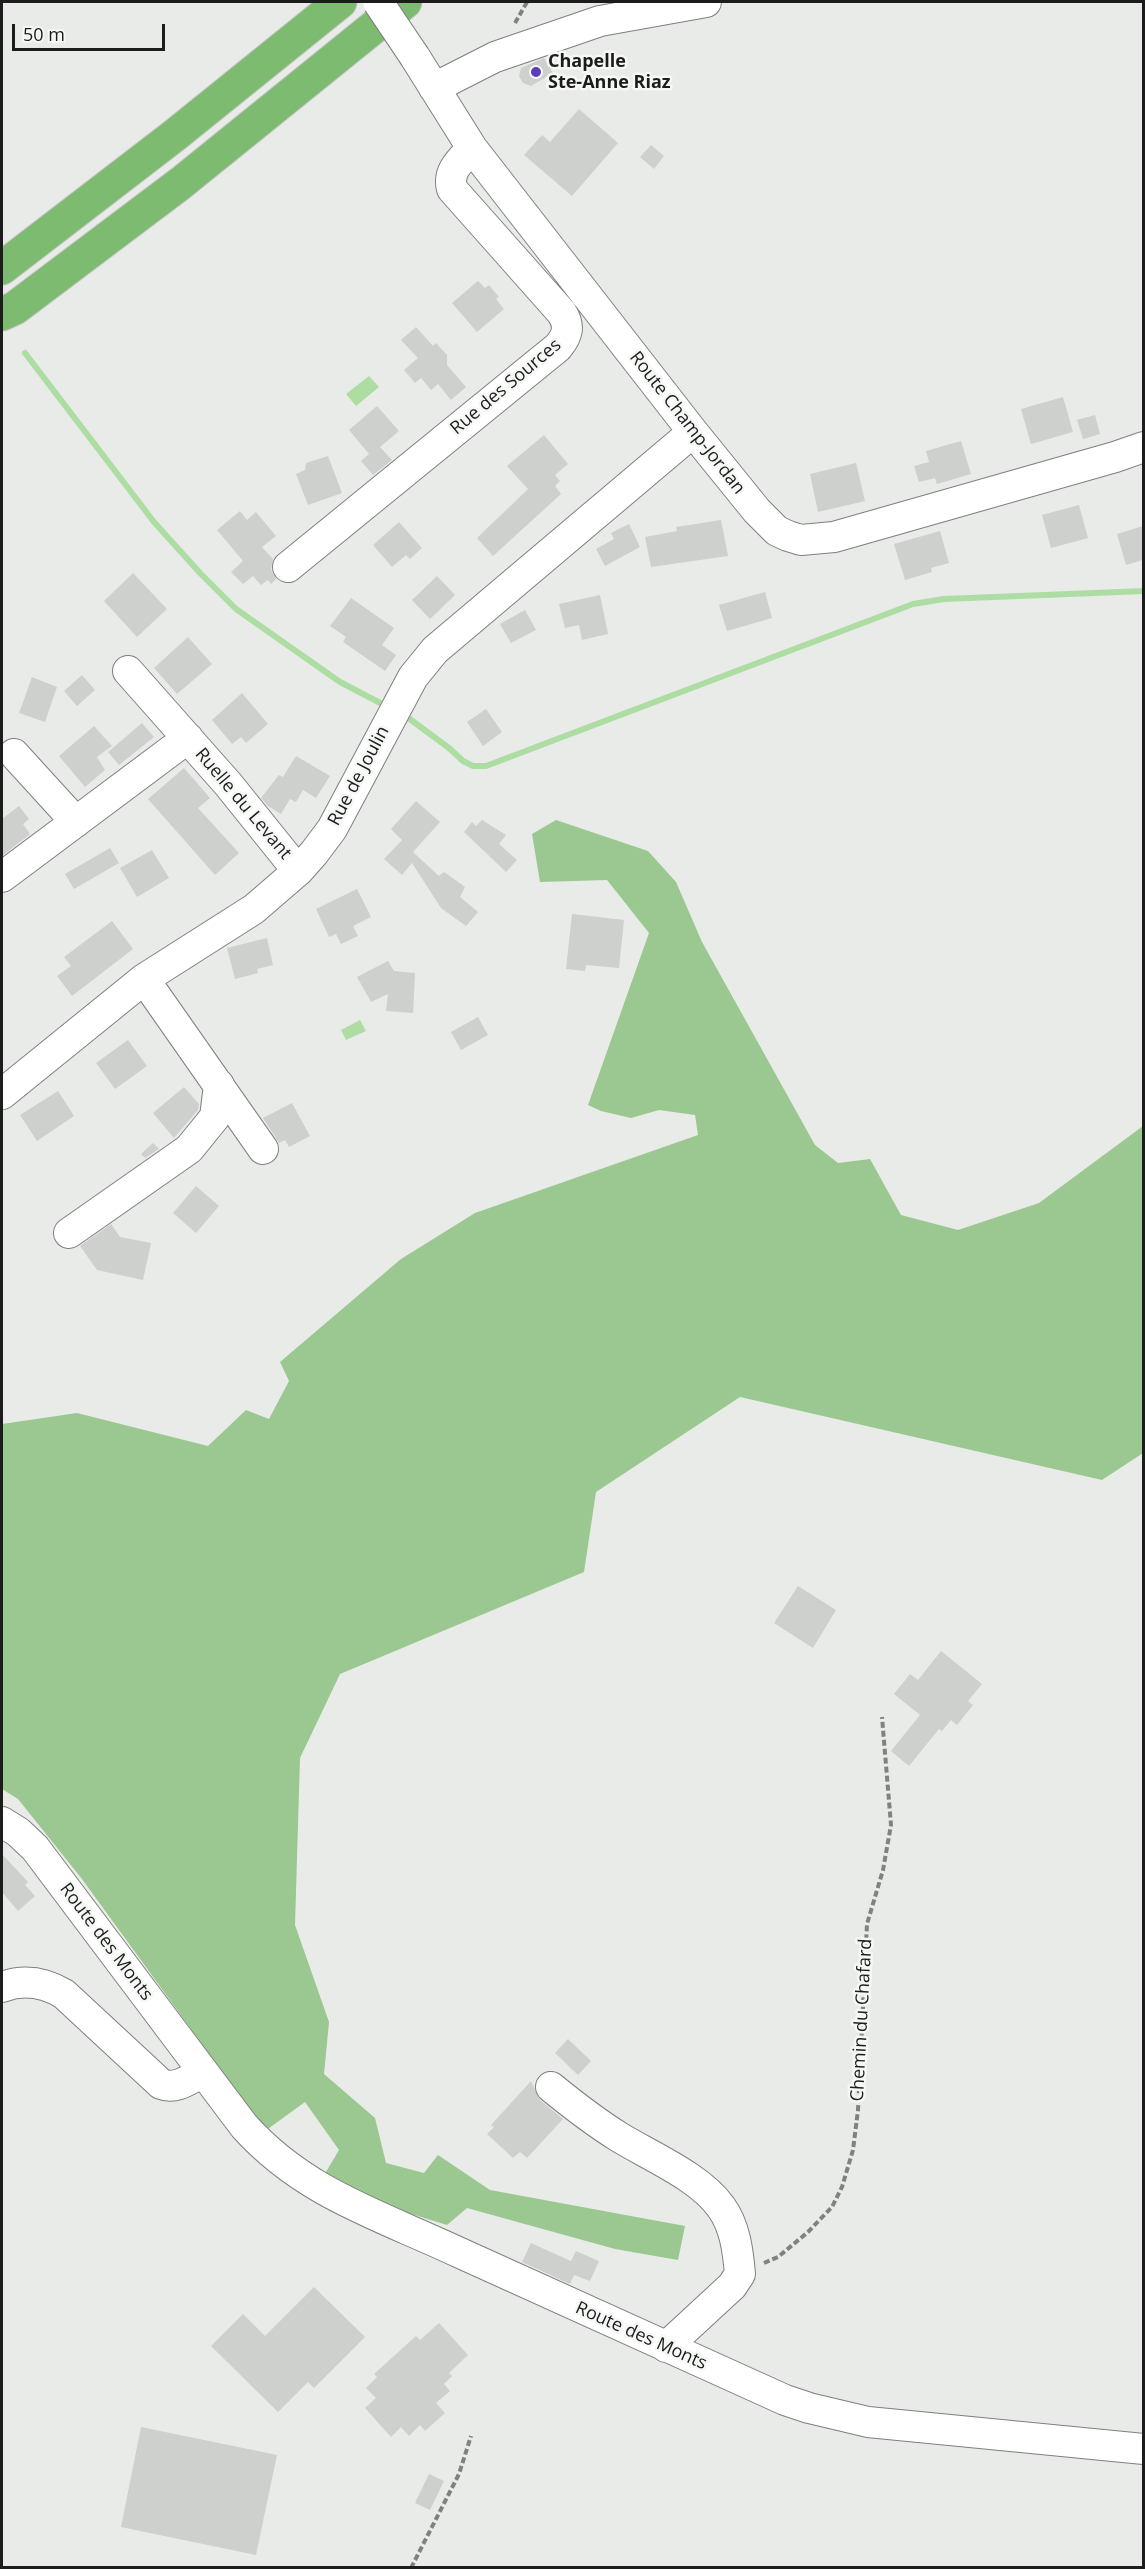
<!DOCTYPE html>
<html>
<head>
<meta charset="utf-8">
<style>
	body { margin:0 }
	#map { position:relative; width:1145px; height:2569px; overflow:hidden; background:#e8ebe7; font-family:"Open Sans",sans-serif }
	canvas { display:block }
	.frame { position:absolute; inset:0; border:3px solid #1b1c1b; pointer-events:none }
	.scale { position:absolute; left:12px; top:24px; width:153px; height:27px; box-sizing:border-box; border:3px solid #1b1c1b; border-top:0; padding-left:8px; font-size:18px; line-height:21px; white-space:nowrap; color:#1b1c1b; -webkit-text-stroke:4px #f5f8f4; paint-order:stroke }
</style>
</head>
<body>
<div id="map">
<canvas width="1145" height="2569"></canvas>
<div class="frame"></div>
<div class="scale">50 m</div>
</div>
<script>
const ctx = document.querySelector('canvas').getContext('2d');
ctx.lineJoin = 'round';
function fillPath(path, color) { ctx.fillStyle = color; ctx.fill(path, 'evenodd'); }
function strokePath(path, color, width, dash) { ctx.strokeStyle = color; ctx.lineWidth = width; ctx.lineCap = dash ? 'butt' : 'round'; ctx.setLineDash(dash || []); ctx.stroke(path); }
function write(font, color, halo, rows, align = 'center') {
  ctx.font = font + ' "Open Sans",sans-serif'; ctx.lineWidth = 5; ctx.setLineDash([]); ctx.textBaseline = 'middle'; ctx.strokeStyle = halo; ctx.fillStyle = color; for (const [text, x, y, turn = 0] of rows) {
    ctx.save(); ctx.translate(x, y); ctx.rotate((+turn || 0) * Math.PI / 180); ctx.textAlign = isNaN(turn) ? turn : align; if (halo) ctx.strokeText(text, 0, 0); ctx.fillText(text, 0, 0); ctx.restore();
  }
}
const forest = new Path2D(`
	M556 820 648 851 676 882 702 942 815 1145 838 1163 870 1159 901 1215 958 1230 1039 1203 1143 1126V1453L1102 1480 740 1397 596 1492 584 1572 340 1674 300 1758 295 1925 329 2022 324 2074 375 2118 386 2163 424 2173 438 2155 490 2190 685 2226 678 2260 615 2249 467 2208 447 2225 356 2197 323 2177 339 2150 305 2102 265 2131 82 1879 18 1799 2 1789V1424L77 1413 208 1446 246 1410 269 1419 289 1381 280 1362 401 1259 475 1213 698 1135 695 1115 659 1110 631 1118 601 1111 588 1105 649 933 607 880 540 882 532 834Z`);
const water = new Path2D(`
	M369 376 379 387 356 406 346 394Z
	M360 1020 366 1031 346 1040 341 1030Z`);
const stream = new Path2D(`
	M25 353 154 522 200 573 236 609 340 682 388 707
	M403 714 449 748 463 761 473 766H486L913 604 944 599 1144 591`);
const building = new Path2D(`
	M544 58 553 73 531 86 523 83 519 76 521 68Z
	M579 109 618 143 572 196 524 155 542 135 550 142Z
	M651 145 664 156 654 169 640 157Z
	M478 281 485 288 489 285 499 297 496 299 504 309 477 332 452 303Z
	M416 327 433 346 436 343 447 355V365L466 387 451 400 438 384 431 390 421 378 415 383 404 370 418 358 401 340Z
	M1063 397 1073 432 1031 444 1021 409Z
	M377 406 399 431 380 447 392 460 373 475 361 461 369 454 349 430Z
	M1095 415 1100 434 1083 439 1077 420Z
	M544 435 568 464 555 475 560 481 555 486 561 494 493 556 477 538 528 489 507 466Z
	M961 441 971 474 937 484 935 478 919 482 914 466 929 462 926 451Z
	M328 456 342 493 308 505 296 474 305 470 306 463Z
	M856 463 865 501 818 512 810 474Z
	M1079 505 1088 538 1051 548 1042 515Z
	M240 511 247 520 256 512 276 536 262 547 273 559 271 570 276 579 271 584 268 580 261 585 253 576 243 584 231 572 243 561 217 530Z
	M721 520 728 556 651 567 645 537 677 531 676 527Z
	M399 522 422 548 410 559 406 555 392 567 373 545Z
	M629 524 640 547 605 566 596 549 614 539 611 533Z
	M1143 526V560L1126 565 1117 534Z
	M940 531 949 563 931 568 932 572 905 580 894 544Z
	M133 573 167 609 137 637 104 601Z
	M437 576 455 595 430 619 412 600Z
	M765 592 772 618 727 631 719 605Z
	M600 595 608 634 582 640 579 625 565 628 559 604Z
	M351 598 394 628 382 645 396 655 385 671 343 642 346 637 330 626Z
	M525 610 536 630 511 643 500 624Z
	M188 637 212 664 177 694 154 668Z
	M82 675 95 690 77 706 64 691Z
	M32 677 57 687 45 722 19 713Z
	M242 693 268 724 246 743 241 737 232 744 212 720Z
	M486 709 502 732 483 746 467 722Z
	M142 723 154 737 119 765 108 752Z
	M94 726 112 746 97 757 105 770 85 787 59 756Z
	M296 756 330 776 316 798 303 790 296 802 290 799 281 814 268 806 261 798 279 775 283 777Z
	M184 768 210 798 198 808 239 853 215 875 148 799Z
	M416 801 440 822 413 852 439 876 444 872 465 887 460 897 478 912 466 926 441 908 412 863 402 875 384 859 402 840 391 829Z
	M19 806 29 819 23 824 30 834 2 856V819Z
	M482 820 506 835 499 844 517 860 506 872 464 832 472 822 476 826Z
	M110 848 119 863 74 889 65 874Z
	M152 850 169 878 137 897 120 868Z
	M357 889 371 917 353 926 358 936 341 944 336 934 329 937 316 909Z
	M572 914 624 920 619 968 586 965 585 971 566 969Z
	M112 921 133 949 72 996 57 976 71 966 64 957Z
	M267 938 273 965 257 969 258 973 235 979 227 948Z
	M388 961 394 971 415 973 413 1013 386 1011 388 994 371 1002 357 977Z
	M478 1017 488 1035 461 1050 451 1032Z
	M128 1040 147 1066 115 1089 96 1063Z
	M184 1087 199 1104 198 1110 174 1138 153 1113Z
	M58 1091 74 1116 37 1141 20 1115Z
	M292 1103 310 1136 289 1147 285 1140 279 1143 263 1118Z
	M153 1143 159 1149 145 1158 141 1154Z
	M196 1186 219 1206 196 1233 173 1213Z
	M111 1224 120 1237 151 1243 143 1280 97 1270 80 1246Z
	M798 1586 836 1610 813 1648 774 1623Z
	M941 1651 982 1684 968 1701 973 1705 957 1725 951 1720 942 1731 939 1729 909 1766 891 1751 920 1715 894 1694 910 1674 918 1680Z
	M2 1854 28 1882 25 1885 35 1896 18 1911 2 1892Z
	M568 2039 591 2061 578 2075 555 2053Z
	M531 2081 540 2100 563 2119 527 2158 520 2152 513 2158 487 2134 494 2127 491 2125Z
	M531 2243 571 2261 576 2251 599 2261 590 2281 574 2275 570 2284 522 2262Z
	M314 2287 365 2337 314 2388 308 2382 278 2412 211 2346 243 2314 265 2336Z
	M439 2323 468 2355 449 2373 452 2376 444 2384 450 2391 436 2403 445 2413 425 2431 420 2425 409 2436 401 2427 391 2437 365 2408 376 2398 366 2388 377 2377 374 2374 416 2336 420 2340Z
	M141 2427 277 2455 256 2555 121 2527Z
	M429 2474 444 2481 430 2510 415 2503Z`);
const path = new Path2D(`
	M515 23 527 2
	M764 2263 778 2257 808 2232 832 2207 842 2187 853 2150 858 2110 867 1924 883 1870 891 1825 882 1717
	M411 2568 459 2474 471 2436`);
const minor = new Path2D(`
	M415 57 472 148 693 432 757 511 777 531 788 536 801 540 834 537 1115 457 1144 447
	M434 88 495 57 600 21 706 2
	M288 567 558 347C568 335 570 326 562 313L452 189C447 171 461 160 472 148
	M128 671 228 784 298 871
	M14 754 76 822
	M2 877 188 738
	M144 979 263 1149
	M2 1094 144 979 254 909 298 871 314 853 332 829 413 677 435 650 693 432
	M69 1233 189 1149 215 1117 219 1085
	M2 1822 18 1832 35 1848 244 2126C304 2193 379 2215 458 2252 567 2302 676 2351 785 2400L809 2408 868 2422 1144 2449
	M2 1987C23 1979 44 1982 64 1994L161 2084C177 2090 189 2079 203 2072
	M551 2087C573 2105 595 2122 619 2137 650 2156 700 2177 721 2207 735 2226 738 2251 740 2274L732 2286 666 2347`);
const highway = new Path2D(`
	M2 268 175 135 340 2
	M2 314 15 308 181 183 405 2`);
const minorBridge = new Path2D(`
	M378 2 415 57`);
const markers = [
	[536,72,6,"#5e3db6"]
];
const poiNames = [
	["Chapelle",548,62],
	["Ste-Anne Riaz",548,83]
];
const streetNames = [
	["Rue des Sources",506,387,-40],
	["Route Champ-Jordan",687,423,52],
	["Rue de Joulin",359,776,-62],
	["Ruelle du Levant",243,804,50],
	["Route des Monts",106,1942,53],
	["Chemin du Chafard",862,2020,-87],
	["Route des Monts",641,2336,24]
];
fillPath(forest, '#9ac890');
fillPath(water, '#aedda4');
strokePath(stream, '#aedda4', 6);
fillPath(building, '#cdd0cd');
strokePath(minor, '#7d807d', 32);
strokePath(highway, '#c4c4c4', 35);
strokePath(path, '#808280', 4, [6, 3]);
strokePath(minor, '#fff', 30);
strokePath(highway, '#7dbc70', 33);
strokePath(minorBridge, '#7d807d', 32, []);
strokePath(minorBridge, '#fff', 30);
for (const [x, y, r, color] of markers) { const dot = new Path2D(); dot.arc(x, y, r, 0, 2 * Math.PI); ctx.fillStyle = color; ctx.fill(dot); strokePath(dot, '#f5f8f4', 2); }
write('bold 18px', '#1b1c1b', '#f5f8f4', poiNames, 'left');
write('18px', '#1b1c1b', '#f5f8f4', streetNames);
</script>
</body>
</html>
